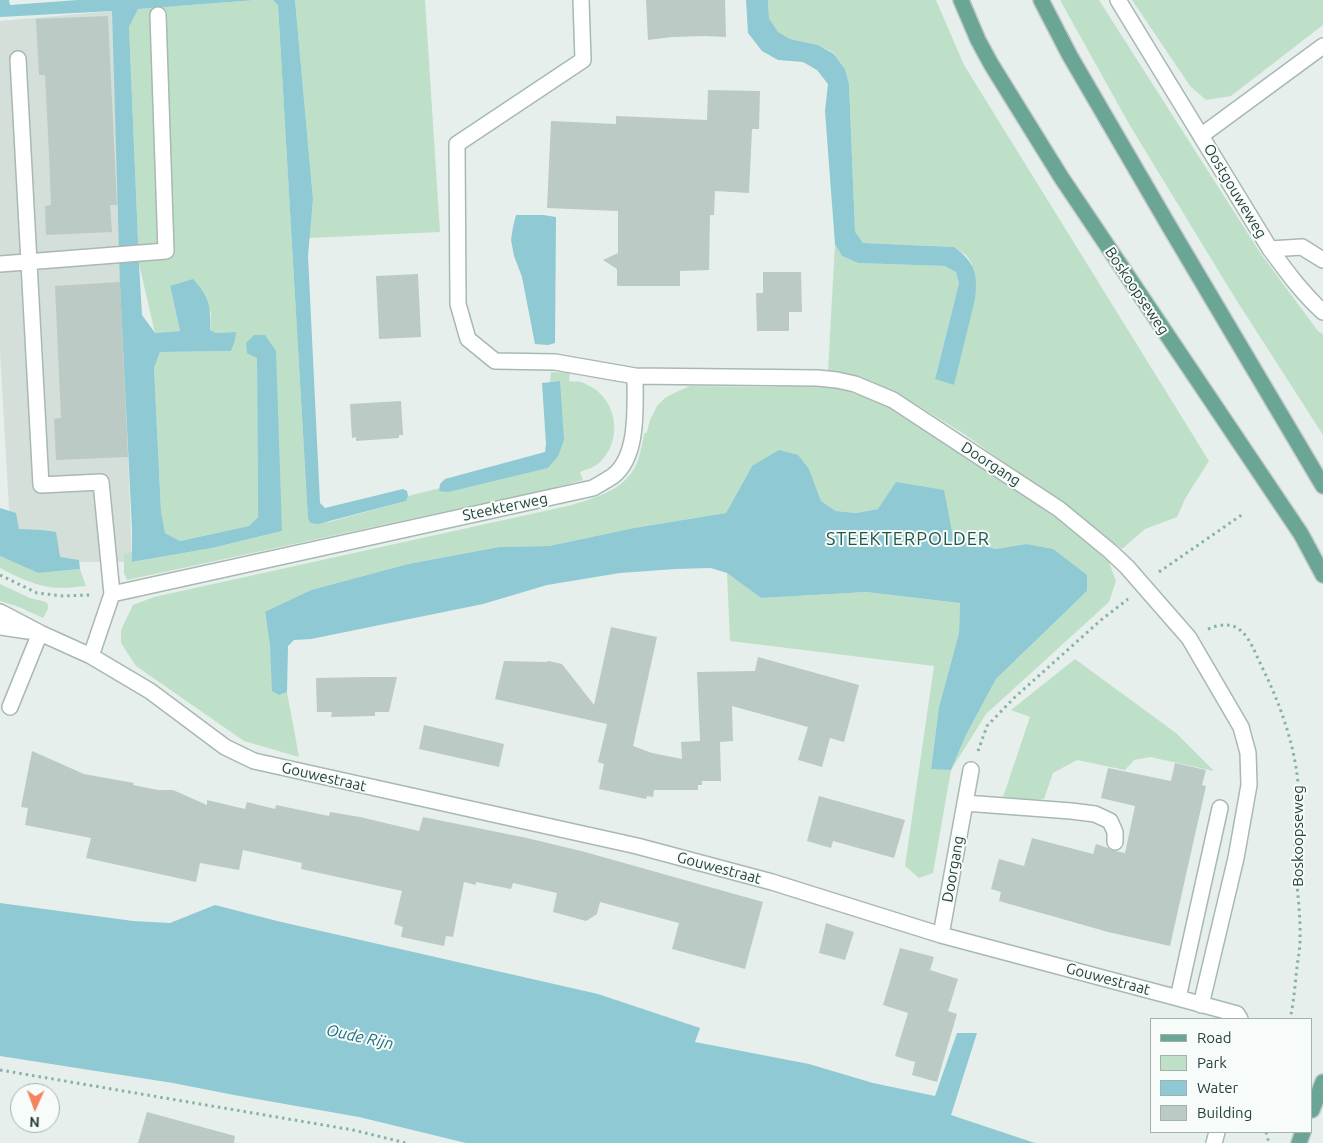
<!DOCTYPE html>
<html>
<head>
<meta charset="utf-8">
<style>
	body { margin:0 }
	#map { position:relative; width:1323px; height:1143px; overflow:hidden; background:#e6efeb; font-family:Ubuntu,sans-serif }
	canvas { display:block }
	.legend { position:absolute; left:1150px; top:1018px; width:162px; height:115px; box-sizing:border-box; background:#f7fbf9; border:1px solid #a3b1ad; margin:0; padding:6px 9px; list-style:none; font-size:15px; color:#24423a }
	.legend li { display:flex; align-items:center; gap:10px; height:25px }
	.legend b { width:25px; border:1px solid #a3b1ad }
	.north { position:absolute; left:10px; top:1083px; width:50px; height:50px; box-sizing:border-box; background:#f7fbf9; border:1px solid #a3b1ad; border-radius:50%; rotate:182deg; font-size:14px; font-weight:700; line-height:20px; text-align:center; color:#24423a }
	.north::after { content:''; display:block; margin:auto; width:18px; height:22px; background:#f4845f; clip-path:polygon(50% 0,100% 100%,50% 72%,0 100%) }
</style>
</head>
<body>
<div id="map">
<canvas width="1323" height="1143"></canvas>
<ul class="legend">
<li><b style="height:6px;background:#6aa596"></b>Road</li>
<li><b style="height:14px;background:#bfe0c8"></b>Park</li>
<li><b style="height:14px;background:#8ec9d4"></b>Water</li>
<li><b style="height:14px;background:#bbcac4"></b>Building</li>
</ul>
<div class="north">N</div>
</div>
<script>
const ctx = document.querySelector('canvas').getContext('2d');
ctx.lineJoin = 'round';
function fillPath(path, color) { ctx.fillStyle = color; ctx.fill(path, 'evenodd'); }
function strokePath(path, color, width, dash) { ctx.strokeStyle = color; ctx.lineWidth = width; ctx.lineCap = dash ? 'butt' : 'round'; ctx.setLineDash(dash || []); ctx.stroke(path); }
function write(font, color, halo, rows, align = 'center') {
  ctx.font = font + ' Ubuntu,sans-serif'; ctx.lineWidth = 4; ctx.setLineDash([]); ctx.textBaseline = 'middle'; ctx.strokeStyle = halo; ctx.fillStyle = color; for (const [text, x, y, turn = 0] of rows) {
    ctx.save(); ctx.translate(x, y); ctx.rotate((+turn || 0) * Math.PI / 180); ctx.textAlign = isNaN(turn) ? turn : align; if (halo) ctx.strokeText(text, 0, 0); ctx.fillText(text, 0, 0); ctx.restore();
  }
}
const built = new Path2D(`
	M112 11 132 562H12L0 351V21Z`);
const green = new Path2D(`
	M256 0H273L278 4 308 519 329 522 406 501 408 496 440 488 439 491 548 468 560 381 550 382 551 372 570 373 569 381C573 382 577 381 581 382 585 383 591 387 595 389 618 406 621 441 601 461 596 467 587 469 580 472L583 480 549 489 127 580 124 573V554L132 552 133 562 212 548 282 531 257 357 258 517 249 526 180 541 165 533 161 511 154 368 160 352 231 351 235 332 216 333 210 330 211 312 170 287 180 331 155 333 139 264 129 27 137 9Z
	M295 0H425L440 232 309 238 313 199Z
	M768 0H936L964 65 1209 461 1186 497 1177 517 1145 529 1122 549 1096 528 964 434 899 394 859 376 828 371 835 244 842 256 858 263 945 266 956 271 959 283 935 378 954 385 972 264 966 255 954 247 863 243 855 233 849 84 845 69 834 53 818 45 790 39 778 32 769 18Z
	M1060 0H1099L1261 254 1318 331 1323 334V435L1235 298 1129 124Z
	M1132 0H1323V25L1231 96 1206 100 1190 86Z
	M817 385 840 388 891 407 959 450 1056 518 1109 562 1116 581 1109 602 986 714 951 770 933 873 919 878 905 866 934 666 730 641 727 573 761 598 866 592 960 603 959 633 939 707 931 768 951 770 966 735 996 679 1087 591 1026 544 996 549 964 541 952 532 878 509 856 513 836 511 821 501 809 469 752 466 726 513 634 528 549 546 499 547 408 564 311 590 265 613 279 695 287 692 299 757 244 741 136 666 121 643V630L133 605 154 597 572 505C600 496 629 489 639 457 641 449 643 441 644 434L647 432 650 420 657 406 665 398 674 393 690 386 772 387Z
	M0 556 38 573 80 569 86 586C74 587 61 589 49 587 32 584 15 576 0 568Z
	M0 584 30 598 46 602 48 605V609L43 618 19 607 0 601Z
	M1075 659 1176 733 1214 771 1150 757 1134 760 1125 770 1077 760 1053 773 1044 799 1026 800 1003 797 1030 717 1011 710Z`);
const water = new Path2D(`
	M0 0H9L10 5 78 0H256L138 9 129 27 139 264 142 315 155 333 180 331 170 286 193 279C209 297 211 305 210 330L216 333 236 332 235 340 231 351 160 352 154 368 161 511 165 533 180 541 249 526 258 517 257 358 247 353 246 343 254 335H265L276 351 282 531 212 548 132 562V529L120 284 112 11 0 17Z
	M273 0H295L313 199 308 256 320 503 325 508 403 489 407 491 408 496 406 501 318 524 311 523 308 519 278 5Z
	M746 0H768L769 18 778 32 790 39 818 45 834 54 845 69 849 84 855 232 863 243 954 247C975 262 978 274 975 299L954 385 935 379 959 283 956 272 945 266 858 263 842 256 835 244 825 111 828 84 817 70 803 62 778 60 762 51 748 33Z
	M516 215H543L556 217 555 343 548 345 535 344 522 277 514 256 511 240 513 227Z
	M560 381 564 440 558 456 548 468 448 492 439 491 440 484 445 479 545 452 546 444 542 383Z
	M779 450 798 455 809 469 821 501 836 511 856 513 878 509 896 482 944 490 952 532 964 541 996 549 1026 544 1053 549 1087 575V591L996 679 966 735 951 770 931 769 939 707 959 633 960 603 866 592 761 598 727 573 711 568 675 569 620 573 547 585 483 604 311 639 294 640 288 646 287 692 279 695 272 691 270 645 265 612 311 590 408 564 499 547 549 546 634 528 726 513 752 466Z
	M0 508 16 513 19 529 42 530 56 532 60 557 79 560 80 569 38 573 0 556Z
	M0 903 133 921 170 923 215 905 277 921 598 994 700 1028 695 1042 809 1064 873 1083 935 1096 957 1033H977L951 1115 1035 1143H466L359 1117 234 1095 173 1083 0 1056Z`);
const building = new Path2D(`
	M646 0H725L726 37 705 36 672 37 648 40Z
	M108 16 117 205H110L112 232 46 235 45 206 51 205 49 155 45 75H39L36 19Z
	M708 90 760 91 759 129H752L749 193 715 191 714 215H710L709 270 680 271V286H617V269L603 260 618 253V211L547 208 551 121 616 124V116L707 120Z
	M763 272H801L802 312H789V331H757L756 293H763Z
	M418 274 421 337 379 339 376 276Z
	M120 282 128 457 56 460 54 419 61 418 55 286Z
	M401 401 403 435H399V438L356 441V437L352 438 350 404Z
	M611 627 657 637 633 746 652 753 682 759 681 742 700 741 697 672 755 671 758 657 859 685 844 742 830 738 822 767 798 760 808 727 732 706 733 741 720 742 721 781H702V785H698V790H654L653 797 647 796 646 799 599 789 604 764 598 762 607 724 495 699 504 661 546 662 549 661 562 664 594 705Z
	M367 677H397L389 712H375V716L331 717 332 712H317L316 678Z
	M424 725 504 744 499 767 419 749Z
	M32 751 84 774 134 783 133 785 158 790H173L207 805V800L245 809 247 802 275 809 276 805 329 816 330 812 360 817 419 831 423 817 527 838 585 852 763 902 745 969 672 949 679 923 600 902 597 914 586 921 553 912 557 893 513 883 511 889 476 882V885L464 882 453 937 446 936 444 946 401 937 403 927 394 924 402 891 301 869 302 863 243 850 239 870 200 863 196 882 86 858 91 838 25 825 28 808 21 807Z
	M1175 763 1206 770 1202 785 1206 786 1170 946 1108 932 999 901 1001 892 991 889 999 859 1024 866 1032 838 1093 854 1096 844 1108 848 1111 850 1125 853 1135 806 1101 798 1108 768 1171 781Z
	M819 796 905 820 894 858 833 841 831 848 807 841Z
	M826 923 854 932 845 960 819 953Z
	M900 948 934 957 930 970 958 979 948 1011 957 1014 937 1082 912 1075 915 1062 895 1056 908 1013 883 1005Z
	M147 1112 235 1136 234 1143H138Z`);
const path = new Path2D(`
	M1159 572 1243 514
	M0 575 37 593 63 596 90 595
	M1208 629C1241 615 1249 639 1261 665 1282 707 1299 756 1299 803 1299 818 1295 834 1295 849 1295 879 1301 910 1300 940 1300 949 1298 958 1297 967 1295 984 1294 1002 1290 1019
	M978 751 987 726 1014 698 1101 620 1128 599
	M0 1070 353 1130 406 1143
	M1266 1132 1269 1143`);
const minor = new Path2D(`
	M581 0 583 60 457 144 458 304 468 339 495 361 555 362 635 376
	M1118 0 1270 249C1287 272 1302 293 1323 312
	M18 59 41 485 101 482 112 594 91 656
	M1202 135 1323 46
	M1270 249 1302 247 1323 260
	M0 264 166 251 158 15
	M112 594 593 488C600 484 607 480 613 476 639 456 635 406 635 376L818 378 837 380 855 384 893 400 1059 509 1110 551 1127 567 1189 638 1241 727 1248 753 1249 785 1236 858 1201 1005
	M0 612 40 633 91 656 150 691 225 747 254 761 637 846 772 882 941 935 1178 998 1220 808
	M0 627 28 631
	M10 707 40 633
	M965 803 1071 811 1095 814 1110 821 1115 832V842
	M941 935 971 770
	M1178 998 1237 1014 1240 1019
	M1214 1143 1217 1132`);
const major = new Path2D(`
	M961 0 978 40 991 64 1061 177 1301 534 1323 575
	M1041 0 1070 56 1169 226 1323 486
	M1312 1110 1323 1082
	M1299 1143 1303 1132`);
const streetNames = [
	["Oostgouweweg",1235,191,59],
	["Boskoopseweg",1137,291,56],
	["Doorgang",991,464,33],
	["Steekterweg",505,507,-12],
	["Gouwestraat",324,777,13],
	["Boskoopseweg",1298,836,-90],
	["Gouwestraat",719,868,15],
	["Doorgang",953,869,-80],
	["Gouwestraat",1108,979,15]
];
const waterNames = [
	["Oude Rijn",360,1037,12]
];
const quarterNames = [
	["STEEKTERPOLDER",908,539]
];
fillPath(built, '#d4dfda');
fillPath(green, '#bfe0c8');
fillPath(water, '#8ec9d4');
fillPath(building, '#bbcac4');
strokePath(minor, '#a8b8b2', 18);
strokePath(major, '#c2cac8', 18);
strokePath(path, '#86b3a5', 3, [2.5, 4]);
strokePath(minor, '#fff', 15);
strokePath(major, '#6aa596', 15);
write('15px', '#24423a', '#f7fbf9', streetNames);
write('italic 16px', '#1c6f80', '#f7fbf9', waterNames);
ctx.letterSpacing = '1px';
write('18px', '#1f5548', '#f7fbf9', quarterNames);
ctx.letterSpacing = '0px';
</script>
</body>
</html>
